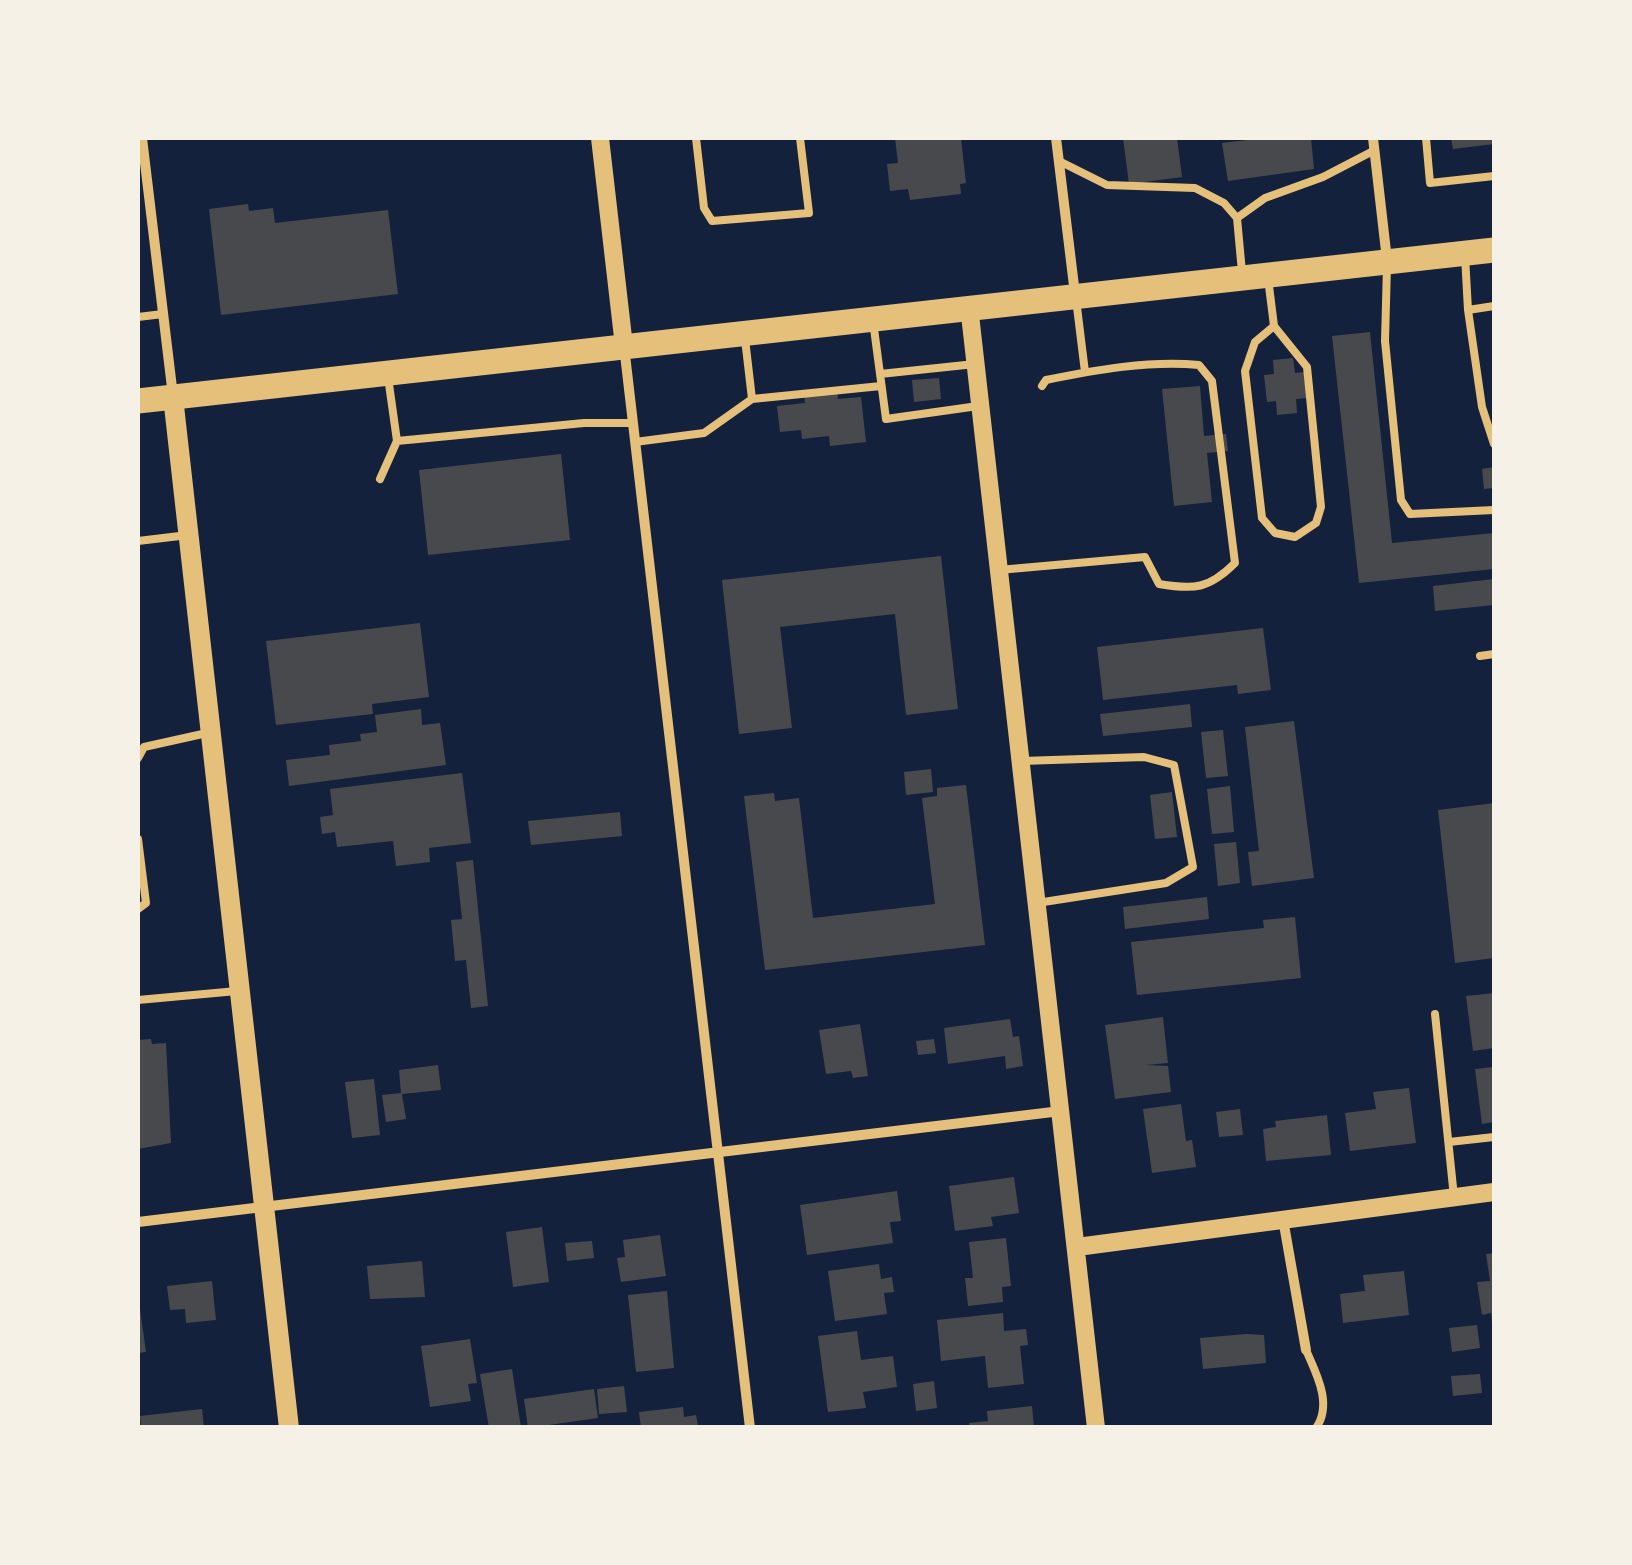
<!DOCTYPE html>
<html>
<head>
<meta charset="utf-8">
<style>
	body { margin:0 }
	#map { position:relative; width:1632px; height:1565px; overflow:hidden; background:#14213d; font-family:Poppins,sans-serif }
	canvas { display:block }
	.frame { position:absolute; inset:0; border:140px solid #f6f1e7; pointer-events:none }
</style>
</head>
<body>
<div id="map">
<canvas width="1632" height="1565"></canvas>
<div class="frame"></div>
</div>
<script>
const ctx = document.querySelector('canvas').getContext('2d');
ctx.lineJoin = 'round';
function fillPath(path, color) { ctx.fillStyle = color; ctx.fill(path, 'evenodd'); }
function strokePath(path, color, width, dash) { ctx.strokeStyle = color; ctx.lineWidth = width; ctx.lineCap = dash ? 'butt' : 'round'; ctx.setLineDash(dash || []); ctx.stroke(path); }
const building = new Path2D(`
	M895 138H961L966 183 960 184 961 194 910 200 908 189 890 191 887 164 898 163Z
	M1123 138H1177L1182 177 1129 184Z
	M1265 138H1311L1314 169 1228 181 1222 143Z
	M1451 138H1494V144L1453 149Z
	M248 204 249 211 273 208 275 223 388 210 398 294 221 315 209 209Z
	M1370 332 1392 543 1494 533V569L1359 583 1332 336Z
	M1293 358 1295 373 1305 372 1308 398 1296 399 1297 413 1277 415 1276 401 1267 402 1264 375 1274 374 1273 360Z
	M939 378 941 399 914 402 912 380Z
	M1200 386 1204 436 1226 434 1228 451 1207 453 1212 502 1174 506 1162 389Z
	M837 391 838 399 861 397 866 442 830 446 829 436 802 439 801 430 780 432 777 406 805 403 804 395Z
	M561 454 570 540 428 555 419 470Z
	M1494 467V488L1484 489 1482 469Z
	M941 556 958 709 906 715 895 614 780 627 792 728 739 734 722 580Z
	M1494 579V605L1435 611 1433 586Z
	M420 623 429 697 372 704 373 714 276 725 266 641Z
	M1263 628 1271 690 1238 694 1237 685 1103 700 1097 647Z
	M1190 704 1192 727 1103 736 1100 714Z
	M421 709 422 725 440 723 446 765 289 786 286 760 330 755 329 745 361 741 360 734 377 732 375 715Z
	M1294 721 1314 878 1252 886 1248 852 1259 851 1245 727Z
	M1223 730 1228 776 1206 778 1201 732Z
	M931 769 933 792 906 795 904 772Z
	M462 773 471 843 429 848 430 862 396 866 393 841 337 847 335 832 322 834 320 817 333 815 330 789Z
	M966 785 985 945 765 970 744 796 774 793 775 801 799 798 813 918 935 904 922 798 937 796V788Z
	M1230 786 1234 832 1212 834 1207 789Z
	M1172 792 1177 837 1155 839 1150 795Z
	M1494 803V958L1455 963 1438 810Z
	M620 812 622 836 531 845 528 821Z
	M1236 842 1240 883 1218 886 1214 844Z
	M473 860 488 1006 471 1008 466 960 455 961 451 920 462 919 456 862Z
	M1207 897 1209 919 1125 929 1123 907Z
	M1295 917 1301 978 1137 995 1131 942 1264 928 1263 920Z
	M1494 993V1048L1473 1051 1466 996Z
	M1163 1017 1168 1063 1146 1065 1168 1066 1171 1092 1115 1099 1105 1025Z
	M1010 1019 1013 1037 1019 1036 1023 1066 1006 1069 1005 1056 948 1064 944 1028Z
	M860 1024 868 1076 853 1078 851 1071 826 1074 819 1030Z
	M151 1039 152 1044 166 1043 171 1143 138 1149V1040Z
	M934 1039 936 1053 918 1055 916 1041Z
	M438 1065 441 1090 402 1094 406 1119 386 1122 382 1095 401 1093 399 1070Z
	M1494 1067V1122L1482 1124 1475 1069Z
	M374 1079 380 1135 352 1138 345 1082Z
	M1409 1088 1416 1143 1350 1151 1345 1113 1376 1109 1373 1092Z
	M1181 1104 1186 1141 1192 1140 1196 1167 1152 1173 1143 1109Z
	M1240 1109 1243 1135 1219 1137 1216 1112Z
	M1327 1115 1331 1155 1266 1161 1263 1129 1276 1127 1275 1121Z
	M1014 1177 1019 1213 991 1217 993 1226 955 1231 949 1186Z
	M897 1191 901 1221 890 1222 893 1243 807 1255 800 1205Z
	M542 1227 549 1282 513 1287 506 1232Z
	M660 1235 666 1276 621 1282 617 1258 625 1257 623 1240Z
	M1006 1238 1011 1286 1002 1287 1003 1302 968 1306 965 1278H973L969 1242Z
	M592 1241 594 1258 567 1261 565 1243Z
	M1494 1253V1323H1492L1491 1313 1482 1315 1477 1282 1490 1281 1486 1254Z
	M422 1261 425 1297 370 1299 367 1266Z
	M879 1264 881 1279 892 1277 894 1292 884 1293 887 1314 835 1321 828 1271Z
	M1404 1271 1409 1315 1343 1323 1340 1294 1365 1291 1363 1275Z
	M212 1281 216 1320 186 1323 185 1309 170 1310 167 1286Z
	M667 1291 674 1368 636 1372 628 1295Z
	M138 1295 146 1352 138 1353Z
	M1003 1313 1004 1331 1026 1329 1028 1345 1020 1346 1024 1384 988 1388 985 1356 941 1361 937 1320Z
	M1477 1325 1480 1348 1452 1352 1449 1328Z
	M857 1331 861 1360 893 1356 897 1387 863 1392 866 1408 828 1412 818 1336Z
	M1246 1334 1264 1335 1266 1363 1203 1369 1200 1338Z
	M470 1339 477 1383 468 1384 471 1401 430 1407 421 1346Z
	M512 1369 521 1428H489L480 1374Z
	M1480 1374 1482 1393 1453 1396 1451 1376Z
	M934 1381 937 1408 916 1411 913 1384Z
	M624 1386 627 1412 599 1414 597 1389Z
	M594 1389 598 1418 528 1428 524 1399Z
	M1032 1406 1034 1428H970L969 1423 988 1421 987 1411Z
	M683 1407 684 1417 696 1415 698 1426 641 1428 639 1412Z
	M202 1409 204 1428H141L140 1416Z`);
const service = new Path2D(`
	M696 138 704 208 712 221 809 213 800 138
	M1426 138 1430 183 1494 176
	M1059 161 1107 185 1195 188 1224 203 1237 218 1242 272
	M1237 218 1265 198 1323 177 1375 150
	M1465 256 1468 310 1494 306
	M1387 265 1385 341 1401 500 1410 514 1494 510
	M1268 278 1274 326 1307 367 1321 507 1316 523 1295 537 1275 533 1262 518 1245 371 1255 342 1274 326
	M1076 299 1085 372
	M1468 310 1482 407 1494 444
	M138 317 163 314
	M873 321 886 419 978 406
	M745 339 752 399
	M880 374 975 364
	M397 441 584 423H632
	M635 442 704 433 752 399 881 386
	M380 479 397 441 388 377
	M138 541 188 535
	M999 570 1145 557 1159 584C1194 590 1209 589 1235 563L1212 381 1199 365C1150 360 1095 370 1046 380L1042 386
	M1480 656 1494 654
	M138 758 144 747 207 733
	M1021 761 1144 757 1174 765 1193 867 1166 883 1037 903
	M138 839 146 903 138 909
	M138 1000 237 991
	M1435 1014 1454 1197
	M1449 1142 1494 1137
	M1306 1350C1316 1373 1333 1404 1316 1428`);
const minor = new Path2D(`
	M142 138 173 396
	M1056 138 1075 294
	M1373 138 1387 260
	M624 346 750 1428
	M1283 1219 1306 1350
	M138 1222 1061 1111`);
const tertiary = new Path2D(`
	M600 138 624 346
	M969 306 1096 1428
	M1077 1247 1494 1192`);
const secondary = new Path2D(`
	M173 397 289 1428`);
const primary = new Path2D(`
	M138 401 1494 250`);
fillPath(building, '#48494c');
strokePath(service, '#e5c07b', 8);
strokePath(minor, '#e5c07b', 10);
strokePath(tertiary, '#e5c07b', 18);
strokePath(secondary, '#e5c07b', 20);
strokePath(primary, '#e5c07b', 25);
</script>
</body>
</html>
